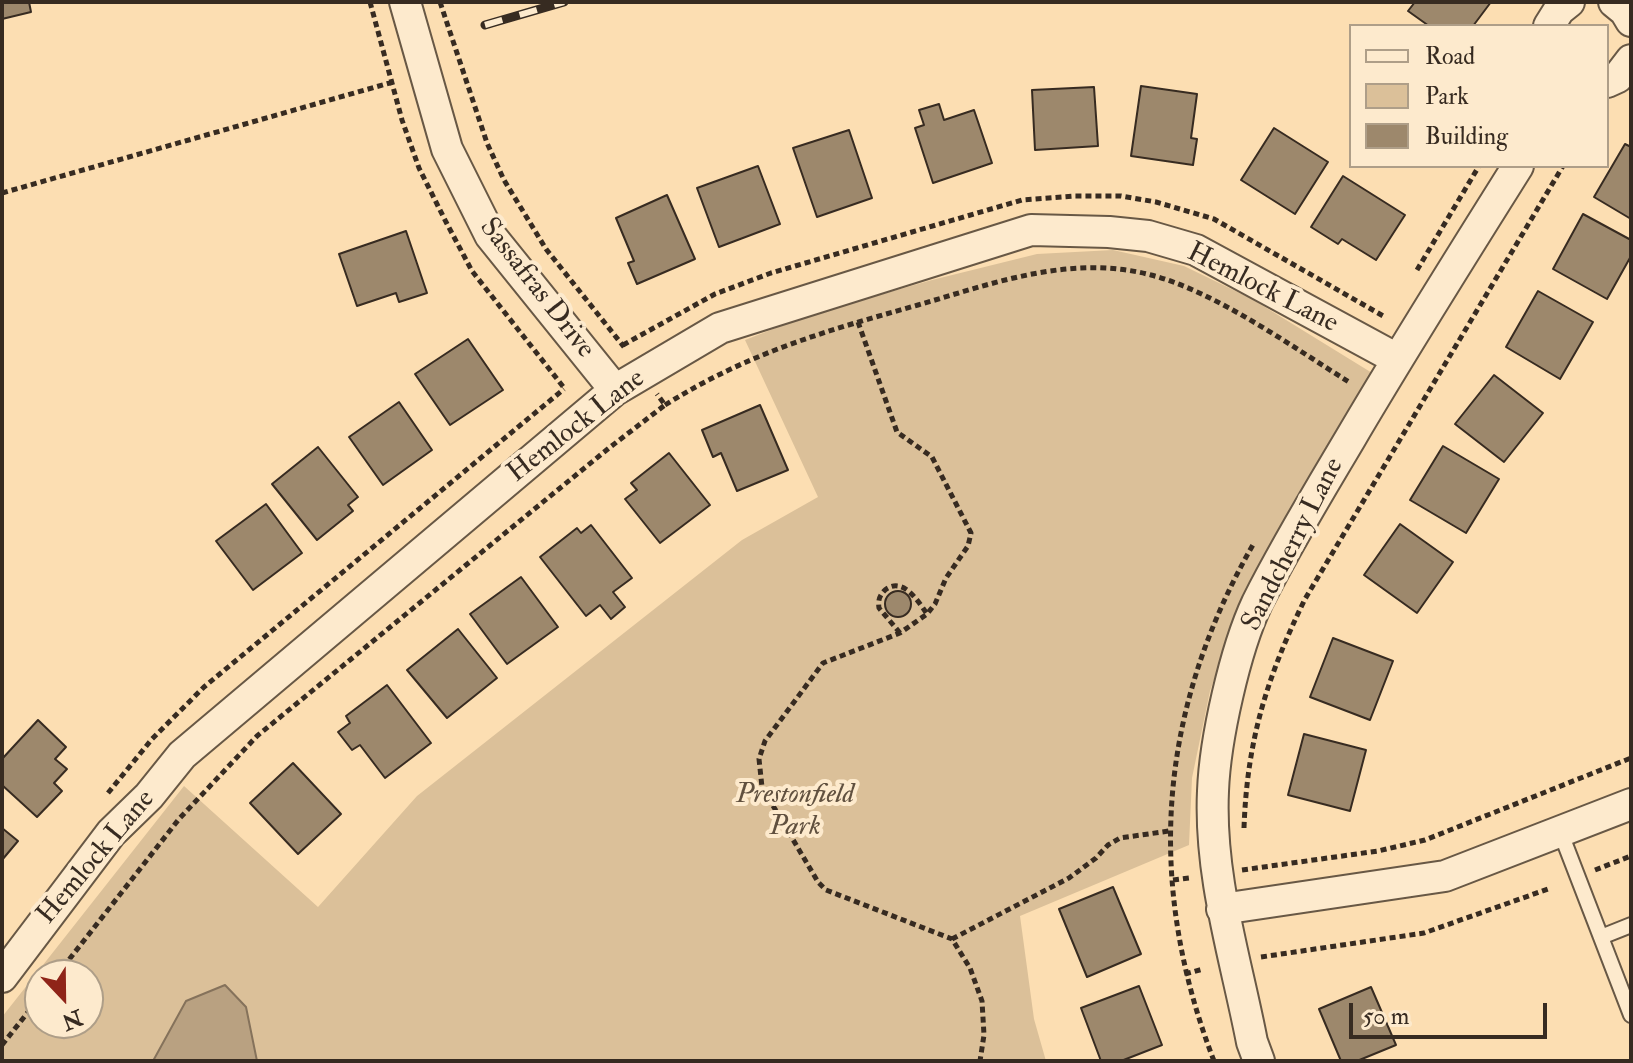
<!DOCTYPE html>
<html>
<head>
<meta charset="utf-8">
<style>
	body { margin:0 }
	#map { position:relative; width:1633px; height:1063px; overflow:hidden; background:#fcdeb2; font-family:"IM FELL Double Pica",serif }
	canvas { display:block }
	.frame { position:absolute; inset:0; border:4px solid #372b21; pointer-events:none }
	.legend { position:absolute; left:1349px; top:24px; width:260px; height:144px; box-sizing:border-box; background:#fdeacd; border:2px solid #ae9e88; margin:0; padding:10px 14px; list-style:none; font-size:24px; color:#372b21 }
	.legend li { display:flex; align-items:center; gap:16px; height:40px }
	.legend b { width:40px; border:2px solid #ae9e88 }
	.north { position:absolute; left:24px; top:959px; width:80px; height:80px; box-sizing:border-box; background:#fdeacd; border:2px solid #ae9e88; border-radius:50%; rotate:158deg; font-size:22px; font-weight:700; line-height:32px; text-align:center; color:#372b21 }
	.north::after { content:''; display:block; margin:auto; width:28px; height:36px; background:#8f2418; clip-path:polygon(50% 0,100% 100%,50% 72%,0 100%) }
	.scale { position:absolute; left:1349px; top:1003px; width:198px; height:36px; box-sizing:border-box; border:4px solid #372b21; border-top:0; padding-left:10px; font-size:24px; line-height:28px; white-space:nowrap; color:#372b21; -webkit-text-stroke:6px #fdeacd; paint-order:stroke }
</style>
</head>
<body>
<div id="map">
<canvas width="1633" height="1063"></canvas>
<div class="frame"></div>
<ul class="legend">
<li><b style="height:10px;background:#fdeacd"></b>Road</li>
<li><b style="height:22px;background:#dbc099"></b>Park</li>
<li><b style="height:22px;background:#9d886c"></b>Building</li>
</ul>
<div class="north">N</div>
<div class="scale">50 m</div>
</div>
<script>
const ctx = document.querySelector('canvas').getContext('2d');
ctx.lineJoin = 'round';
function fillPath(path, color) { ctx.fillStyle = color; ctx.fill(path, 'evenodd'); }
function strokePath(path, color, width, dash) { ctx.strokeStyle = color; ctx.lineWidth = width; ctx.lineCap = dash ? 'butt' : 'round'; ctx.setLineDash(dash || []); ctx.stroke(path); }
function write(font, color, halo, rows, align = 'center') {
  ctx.font = font + ' "IM FELL Double Pica",serif'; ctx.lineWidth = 8; ctx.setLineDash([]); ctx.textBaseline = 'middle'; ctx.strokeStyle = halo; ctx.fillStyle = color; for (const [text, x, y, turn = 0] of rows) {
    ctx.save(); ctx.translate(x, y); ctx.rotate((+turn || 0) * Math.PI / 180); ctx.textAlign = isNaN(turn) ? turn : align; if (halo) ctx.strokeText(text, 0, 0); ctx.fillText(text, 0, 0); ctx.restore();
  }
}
const green = new Path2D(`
	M1113 250 1184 266 1252 299 1377 376 1231 630 1210 691 1192 778 1189 845 1020 916 1034 1019 1046 1061H2V1017L184 786 318 907 417 796 742 540 818 497 745 340 809 315 932 280 1037 254ZM40 975H88V1023H40Z`);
const water = new Path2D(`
	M225 985 246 1007 257 1061H153L186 1001Z`);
const building = new Path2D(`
	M2 2H29L31 12 2 19Z
	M1415 2H1491L1473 26H1429L1408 11Z
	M1141 86 1197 94 1191 138 1197 139 1193 165 1131 156Z
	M1094 87 1098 146 1035 150 1032 90Z
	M939 104 944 120 974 110 992 163 933 183 915 128 924 125 919 110Z
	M1274 128 1328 162 1295 214 1241 180Z
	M849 130 872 198 817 217 793 148Z
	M1625 144 1631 147V219L1594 197Z
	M758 166 780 224 719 247 697 188Z
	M1343 176 1405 215 1376 260 1342 239 1338 244 1311 227Z
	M667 195 695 259 637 284 628 263 634 261 616 218Z
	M1583 214 1631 240V256L1607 299 1553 269Z
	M406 231 427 293 399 302 396 293 357 306 339 254Z
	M1538 291 1593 322 1560 379 1506 347Z
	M468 339 503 390 450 425 415 374Z
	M1494 375 1543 413 1504 462 1455 424Z
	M399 402 432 450 383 485 349 437Z
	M760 405 788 470 737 491 721 453 713 457 702 430Z
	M1443 446 1499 479 1466 533 1410 500Z
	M318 447 358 497 348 505 353 511 317 540 272 484Z
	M669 453 710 505 660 543 625 499 637 490 631 483Z
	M266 504 302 553 253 590 216 541Z
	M1400 524 1453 562 1417 613 1364 575Z
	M591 525 632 578 613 592 625 607 611 619 600 605 586 616 540 557 577 528 581 533Z
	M521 577 558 627 507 664 470 614Z
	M885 604a13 13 0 1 1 26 0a13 13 0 1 1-26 0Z
	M458 629 497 678 447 718 407 670Z
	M1333 638 1393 661 1370 720 1310 697Z
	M387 685 431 743 385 778 360 745 352 750 338 732 350 723 346 716Z
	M38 720 66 747 55 759 67 769 54 783 62 791 37 817 2 785V759Z
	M1304 734 1366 750 1350 811 1288 795Z
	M293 763 341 814 298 854 250 803Z
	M2 828 18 841 2 860Z
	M1113 887 1141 954 1087 977 1059 909Z
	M1139 986 1162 1045 1121 1061H1101L1081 1008Z
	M1371 987 1396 1045 1357 1061H1341L1319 1009Z`);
const path = new Path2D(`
	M370 2 402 120 419 168 446 222 472 271 565 389
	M440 2 487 143 504 180 546 249 624 347
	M2 193 393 82
	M1417 270 1479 166
	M858 322 897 432 932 457 971 533 968 546 946 578 935 604 927 614 900 633 823 663 765 741 759 759 762 787 818 882 826 890 952 939 970 968 982 1001 984 1035 980 1061
	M623 345 715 294 771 273 1022 200 1075 196H1121L1156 202 1214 219 1385 317
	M665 405C748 353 825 331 918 305 994 283 1071 254 1151 275 1216 292 1291 346 1349 382
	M900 633 879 608C878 601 879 596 885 590 903 576 918 601 927 614
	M108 793 152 739 204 687 564 389
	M1244 828C1247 740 1267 677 1305 599L1563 166
	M1242 870 1378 851 1425 840 1631 758
	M1595 870 1631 856
	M1173 880 1189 878
	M952 939 1069 878 1096 858 1108 845 1120 838 1169 831
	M1261 957 1424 933 1548 889
	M1185 974 1203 969
	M57 975 179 819 257 736 609 448 665 405 657 394
	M2 1045 40 997
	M1214 1061C1145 882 1158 710 1254 543`);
const service = new Path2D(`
	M1560 831 1631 1015
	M1601 937 1631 925`);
const minor = new Path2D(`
	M405 2 447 149 490 235 615 390
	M1614 2 1625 11 1631 21
	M1549 26 1559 10 1569 2
	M1607 82 1618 77 1631 60
	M1222 909 1445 876 1631 804
	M2 977 111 833 149 796 182 755 615 390 720 328 1031 230 1109 232 1148 236 1196 250 1397 359
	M1259 1061 1252 1042C1236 959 1209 877 1213 791 1215 739 1235 650 1257 603 1285 547 1318 493 1350 439 1404 347 1461 257 1518 166`);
const rail = new Path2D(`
	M485 25 564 2`);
const streetNames = [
	["Sassafras Drive",536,289,52],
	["Hemlock Lane",1262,289,27],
	["Hemlock Lane",577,427,-38],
	["Sandcherry Lane",1294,545,-63],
	["Hemlock Lane",97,858,-50]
];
const parkNames = [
	["Prestonfield",795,796],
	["Park",795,828]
];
fillPath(green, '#dbc099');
fillPath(water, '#b9a181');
strokePath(water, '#85725b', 2);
fillPath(building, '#9d886c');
strokePath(building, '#372b21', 2);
strokePath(service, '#685845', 18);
strokePath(minor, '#685845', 34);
strokePath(path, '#372b21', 5, [6, 4]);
strokePath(service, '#fdeacd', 14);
strokePath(minor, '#fdeacd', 30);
strokePath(rail, '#372b21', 9);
strokePath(rail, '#fdeacd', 6, [18]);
write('28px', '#372b21', '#fdeacd', streetNames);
write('italic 28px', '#60503f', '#fdeacd', parkNames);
</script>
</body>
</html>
